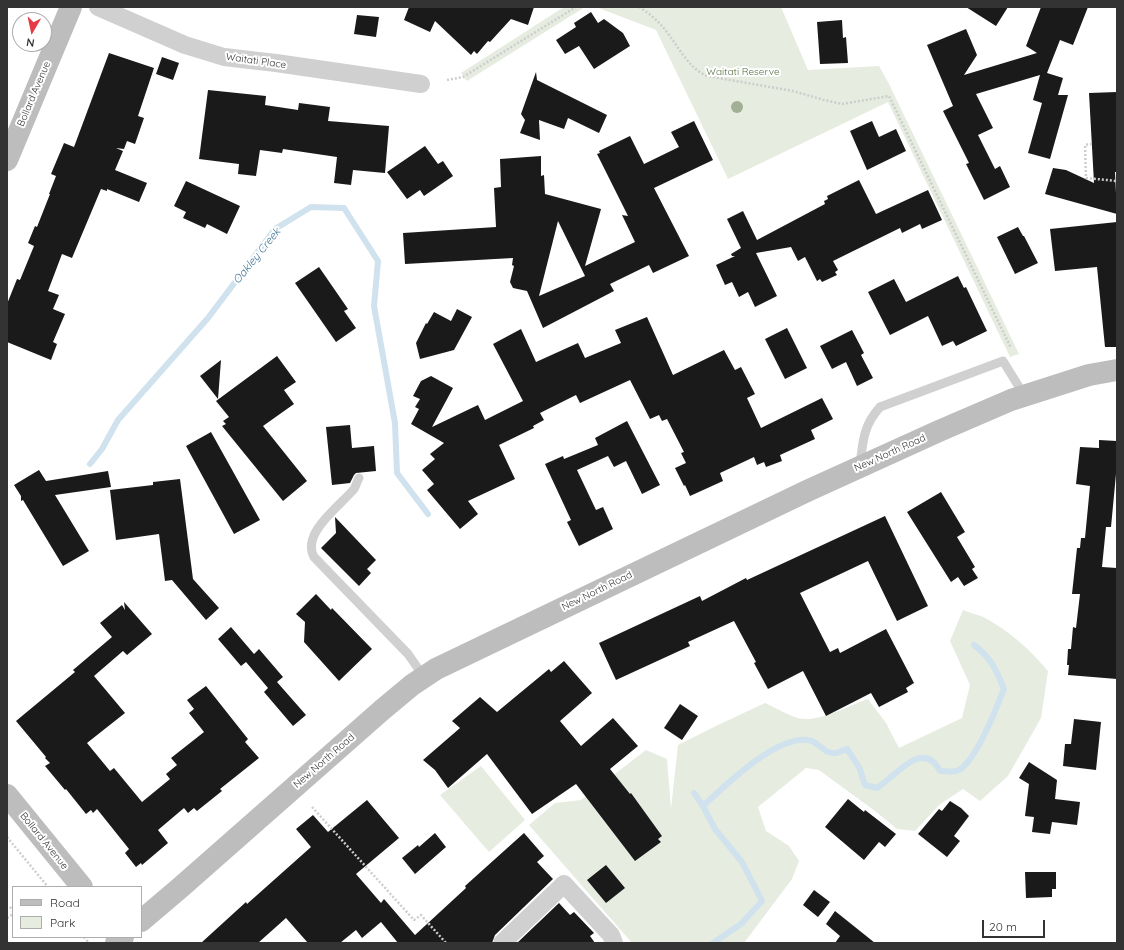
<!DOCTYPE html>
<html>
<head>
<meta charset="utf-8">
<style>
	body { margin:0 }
	#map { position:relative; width:1124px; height:950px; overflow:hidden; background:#fff; font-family:Quicksand,sans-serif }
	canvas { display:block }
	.frame { position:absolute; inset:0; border:8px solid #333; pointer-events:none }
	.legend { position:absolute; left:12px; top:886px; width:130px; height:52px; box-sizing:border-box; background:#fff; border:1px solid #adadad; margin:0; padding:5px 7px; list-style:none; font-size:12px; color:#333 }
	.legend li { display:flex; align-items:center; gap:8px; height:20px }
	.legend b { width:20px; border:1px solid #adadad }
	.north { position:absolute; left:12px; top:12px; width:40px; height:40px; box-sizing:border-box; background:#fff; border:1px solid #adadad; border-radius:50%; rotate:189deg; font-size:11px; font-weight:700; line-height:16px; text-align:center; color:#333 }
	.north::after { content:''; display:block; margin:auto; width:14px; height:18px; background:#e63946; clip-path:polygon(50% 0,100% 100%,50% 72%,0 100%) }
	.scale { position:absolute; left:982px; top:920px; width:63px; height:18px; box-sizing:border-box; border:2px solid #333; border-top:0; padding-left:5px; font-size:12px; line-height:14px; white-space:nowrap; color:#333; -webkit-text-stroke:3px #fff; paint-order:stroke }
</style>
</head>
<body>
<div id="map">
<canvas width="1124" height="950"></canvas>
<div class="frame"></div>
<ul class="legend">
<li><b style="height:5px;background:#bdbdbd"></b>Road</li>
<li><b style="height:11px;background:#e6ecdf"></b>Park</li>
</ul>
<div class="north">N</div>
<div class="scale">20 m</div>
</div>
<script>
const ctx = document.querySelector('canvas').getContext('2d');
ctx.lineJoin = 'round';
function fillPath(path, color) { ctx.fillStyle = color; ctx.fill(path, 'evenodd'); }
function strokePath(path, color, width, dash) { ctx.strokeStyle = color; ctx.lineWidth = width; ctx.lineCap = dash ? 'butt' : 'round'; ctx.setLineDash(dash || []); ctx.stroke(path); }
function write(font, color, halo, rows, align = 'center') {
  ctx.font = font + ' Quicksand,sans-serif'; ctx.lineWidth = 4; ctx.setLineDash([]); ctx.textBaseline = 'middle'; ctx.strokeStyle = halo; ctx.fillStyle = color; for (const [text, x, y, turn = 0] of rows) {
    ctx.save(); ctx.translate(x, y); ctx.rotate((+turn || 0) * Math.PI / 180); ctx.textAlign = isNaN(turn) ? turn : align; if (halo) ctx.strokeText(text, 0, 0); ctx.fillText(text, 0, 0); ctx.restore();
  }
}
const green = new Path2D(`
	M564 7H585L467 81 461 73Z
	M596 7H781L808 70 879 66 889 84 1019 354 1010 357 888 102 728 179 656 30Z
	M963 610C973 614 984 616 992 622 1014 635 1032 652 1048 671L1041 718 1008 776 980 801 963 789 939 805 915 831 897 829 875 811 819 770 806 768 758 807 766 831 789 846 799 861 792 879 744 943H632L529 825 555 803 581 800 646 750 667 759 671 809 678 745 716 726 765 703C774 707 795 719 803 719 826 720 847 706 868 699L886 723 899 748 962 718 970 685 950 641Z
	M481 766 525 820 489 852 440 795Z`);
const stream = new Path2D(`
	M90 464 102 449 118 420 208 318 275 229 311 207 344 208 378 261 374 306 395 423 397 473 428 514
	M694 793 703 806 715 829 742 862 762 901 741 924 713 943
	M703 806C726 785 775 736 808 740 819 741 823 754 835 753 838 753 843 750 847 749L859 767 865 785 877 788C896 776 923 738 940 771 946 771 954 773 959 770 977 759 996 709 1004 689 996 669 991 658 974 645`);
const building = new Path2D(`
	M409 7H534L528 25 511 19 490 42 488 41 477 54 474 51 471 55 435 21 430 32 404 20Z
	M966 7H1008L996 26Z
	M1041 7H1088L1073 45 1060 40 1047 73 1063 78 1058 95H1068L1050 159 1028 153 1042 103 1033 100 1040 75 976 94 993 128 978 135 995 169 1000 166 1010 187 984 200 966 164 969 163 943 111 953 106 927 45 966 29 977 55 964 75 1037 53 1026 46Z
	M591 12 598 23 604 19 623 33 630 46 594 69 579 46 565 54 556 40 576 27 574 23Z
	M357 15 379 17 376 37 354 34Z
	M842 20 843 38 846 37 848 63 820 64 817 22Z
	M109 53 154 68 138 116 144 118 135 144 127 141 124 149 116 148 123 151 115 170 147 183 139 202 107 189V191L101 189 72 258 62 254 48 291 59 295 53 309 65 314 53 342 57 344 51 360 7 342V304L17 279 20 280 34 246 28 243 35 226 37 227 50 194H49L56 176 51 174 64 143 74 147Z
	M162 57 179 63 173 80 156 74Z
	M536 72 537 80 607 115 599 133 568 118 564 129 539 120 540 140 520 133 525 120 521 114Z
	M208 90 266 96 265 105 298 110 299 103 330 107 328 121 389 126 385 173 353 170 351 185 334 183 337 157 283 149 282 153 260 150 256 176 238 174 239 164 199 159Z
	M1117 92V172H1115L1117 214 1045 194 1053 168 1066 170 1094 183 1089 93Z
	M694 121 713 160 654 188 689 256 653 273 649 265 610 284 614 291 543 328 527 291 513 288 510 282 514 266 512 265 513 258 405 264 403 233 496 227 494 188 501 187 500 159 541 156V176L544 175 545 194 601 209 585 266 635 242 622 215 628 216 597 154 600 153 599 151 630 136 644 164 679 147 671 132ZM558 221 585 276 539 296Z
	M872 121 879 137 896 129 906 151 867 170 850 131Z
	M425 146 438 164 443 161 453 176 424 196 420 190 407 199 387 172Z
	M859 180 876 214 928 190 942 220 922 229 920 224 902 233 900 228 833 261 838 270 835 272 837 275 822 282 820 279 817 281 805 257 798 261 791 247 756 253 777 296 755 307 748 292 739 297 732 282 725 285 716 265 735 256H732L731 254 741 248 727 219 743 211 757 240 825 204 824 201 828 199 827 196Z
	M186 181 240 206 227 234 207 224 205 228 183 218 186 212 174 206Z
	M1117 222V347H1105L1097 267 1055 271 1050 229Z
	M1018 227 1023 236H1024L1038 263 1015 274 997 237Z
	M319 267 348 309 344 311 356 328 336 342 295 283Z
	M958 276 964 288 966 287 987 331 956 346 953 341 942 346 928 316 890 335 868 292 894 279 906 302Z
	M457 309 472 317 454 350 420 359 416 343 426 323 427 324 434 312 451 321Z
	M647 317 673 375 724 350 735 370 741 367 755 394 747 398 761 428 822 398 833 419 811 430 815 439 780 455 782 461 766 467 764 462 757 465 754 457 720 473 723 481 690 496 685 485 684 486 675 468 686 463 681 453 684 452 667 419 662 421 659 415 650 419 630 380 580 403 576 395 540 413 544 420 533 426 534 428 499 445 515 479 468 501 478 514 460 529 427 490 434 484 422 470 435 459 430 454 444 443 411 424 419 409 415 407 420 399 413 396 421 381 431 376 453 388 432 427 478 405 485 420 523 401 493 344 521 329 536 362 578 343 585 358 621 343 615 330Z
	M787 328 807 368 785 379 765 339Z
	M852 330 864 353 861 355 873 378 857 386 846 362 832 369 820 346Z
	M277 356 296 382 284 390 294 404 263 426 307 481 283 501 222 426 226 424 223 421 229 417 216 401Z
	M221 360 218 399 200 376Z
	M627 421 660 485 642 494 626 461 614 467 608 456 577 470 596 510 603 507 613 529 579 546 567 522 571 520 545 464 563 456 564 459 598 445 595 438Z
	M350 425 352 448 374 446 376 471 356 473 354 475 350 483 332 485 326 427Z
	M211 432 260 520 234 534 186 446Z
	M1099 440 1117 441V474H1116L1111 527H1106L1102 567 1117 568V679L1068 675 1069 665H1067L1068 649H1071L1073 627 1076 628 1080 594H1072L1077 548H1080L1081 538H1085L1090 486 1076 484 1080 447 1099 448Z
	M39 470 46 481 108 471 111 487 55 495 89 551 63 566 23 500 21 501V496L14 485Z
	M180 479 193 579 219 608 206 620 172 580 165 581 159 534 116 540 110 490 153 485V482Z
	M941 492 965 532 957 537 975 567 972 569 978 578 964 586 958 577 951 582 907 512Z
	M885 516 928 606 897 621 868 561 800 593 830 652 838 648 840 653 886 629 914 683 906 688 908 692 879 707 871 693 826 716 803 671 768 689 754 663 756 662 734 621 688 642 690 646 616 680 599 643 700 596 702 601 746 578 747 580Z
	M335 517 376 560 367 569 371 573 359 586 321 548 336 533Z
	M316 594 331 610 332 608 372 649 339 681 304 642 305 622 296 614Z
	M124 602 152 634 127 655 123 651 94 676 125 713 87 743 110 771 114 768 142 802 170 779 166 774 177 765 171 758 204 732 189 713 194 709 187 700 206 686 248 739 245 742 259 758 220 789 222 791 197 811 194 808 188 813 184 808 158 830 168 843 142 865 141 863 136 867 125 853 129 849 97 809 93 813 91 810 86 814 66 789 65 790 45 766 50 763 45 758 46 757 16 721 75 672 73 670 112 637 100 623 122 605 125 610Z
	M231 627 254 654 259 649 283 677 277 682 306 715 293 726 264 692 268 688 246 662 241 666 218 639Z
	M564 661 592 693 560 721 581 746 613 718 638 746 610 769 630 794 631 793 662 836 658 839 661 842 635 861 576 784 532 814 487 754 448 788 435 770 423 760 460 728 452 721 480 697 497 712 549 669 551 672Z
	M680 704 698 716 682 740 664 728Z
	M1074 719 1101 722 1096 770 1063 766 1065 744H1071Z
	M1029 762 1057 780 1055 799 1080 802 1077 825 1052 822 1050 834 1032 832 1034 817 1025 816 1029 784 1019 778Z
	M848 799 864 812 865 810 896 834 885 847 879 842 864 860 825 827Z
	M367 800 399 838 356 874 381 903 384 899 415 935 466 888 465 886 524 833 544 856 537 862 553 879 495 935 492 943H398L381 922 362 938 356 930 340 943H308L286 918 258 943H201L246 902 247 904 311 847 296 829 313 815 328 832Z
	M950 801 961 808 969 816 954 836 960 841 947 857 918 834 939 809 942 811Z
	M435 833 446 847 415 874 402 858 418 845 419 847Z
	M606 865 625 888 606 903 587 880Z
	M1025 872H1056V889H1052V897L1026 898Z
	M814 890 830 902 818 917 803 905Z
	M559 903 570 915 574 912 594 933 590 936 595 943H517Z
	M835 911 875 943H835L840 936 826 924Z`);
const path = new Path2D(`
	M639 7C647 12 655 18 661 25 676 41 686 67 707 76L793 91 824 100 842 104 889 96 1011 348
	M447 80 463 77 576 7
	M1092 144 1085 145 1086 178 1117 181
	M312 807 414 920 421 915 446 943
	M7 837 48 887
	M10 907 13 911
	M7 918 13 914
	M84 937 89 943`);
const lane = new Path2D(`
	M860 465C863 441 863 426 880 407L1003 361 1024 395
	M359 478C357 481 356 486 354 489 340 506 301 533 314 557L408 654 424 677`);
const street = new Path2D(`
	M98 7 185 45 224 57 276 63 421 84
	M502 943 564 884 611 935 614 943`);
const secondary = new Path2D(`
	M7 160 71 7
	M7 795 82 887
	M141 921 181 887 382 710 412 685 436 669 807 491 939 431 1011 400 1089 375 1117 370
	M116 943 123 937`);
const trees = [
	[737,107]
];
const streetNames = [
	["Waitati Place",256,61,8],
	["Bollard Avenue",34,94,-67],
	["New North Road",890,453,-24],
	["New North Road",597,591,-26],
	["New North Road",324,761,-41],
	["Bollard Avenue",44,841,51]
];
const parkNames = [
	["Waitati Reserve",743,72]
];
const waterNames = [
	["Oakley Creek",257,256,-51]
];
fillPath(green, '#e6ecdf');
strokePath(stream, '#cfe2ee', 6);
fillPath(building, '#1a1a1a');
strokePath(path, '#cdcdcd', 2.5, [2, 2]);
strokePath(lane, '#d0d0d0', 9);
strokePath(street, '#d0d0d0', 18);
strokePath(secondary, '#bdbdbd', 22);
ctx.fillStyle = '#a2b095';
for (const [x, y] of trees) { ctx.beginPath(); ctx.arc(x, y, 6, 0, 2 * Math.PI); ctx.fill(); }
write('10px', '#333', '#fff', streetNames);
write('10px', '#56703f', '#fff', parkNames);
write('italic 11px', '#3f7597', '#fff', waterNames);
</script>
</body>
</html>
